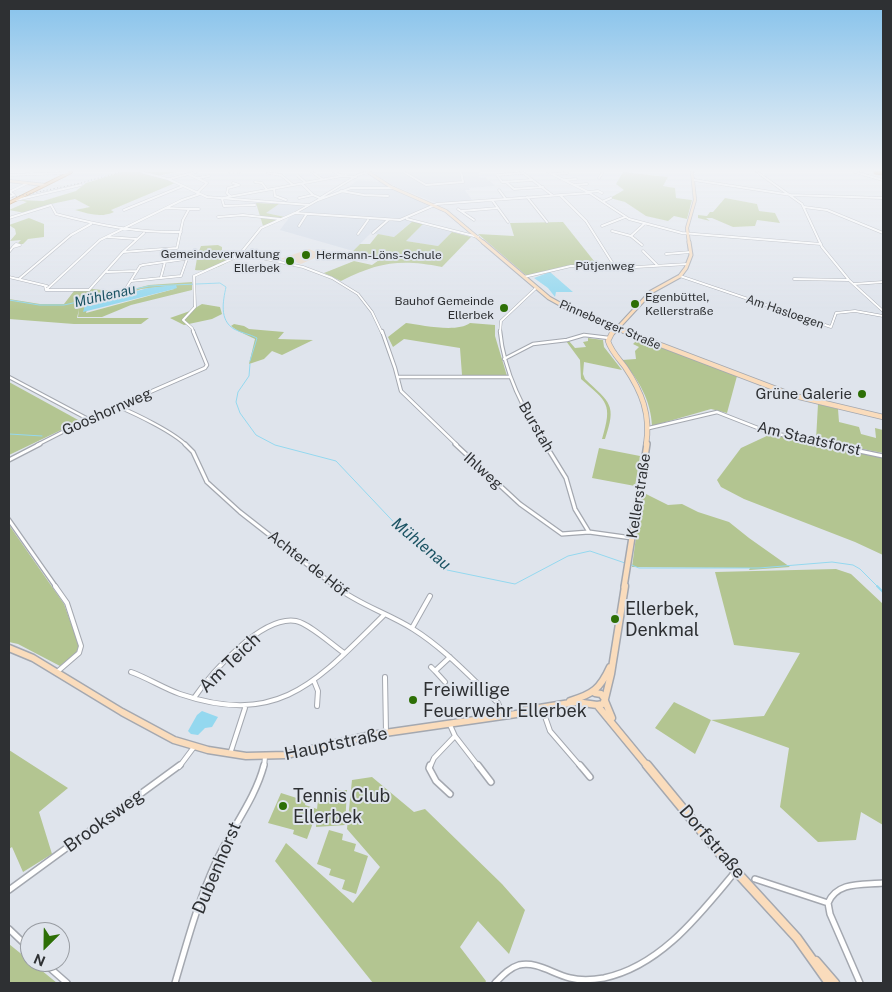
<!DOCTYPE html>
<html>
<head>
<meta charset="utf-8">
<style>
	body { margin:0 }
	#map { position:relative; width:892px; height:992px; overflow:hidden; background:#dfe4ec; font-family:"Public Sans",sans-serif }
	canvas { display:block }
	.frame { position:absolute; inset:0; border:10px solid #2e3033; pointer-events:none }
	.north { position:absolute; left:20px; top:922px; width:50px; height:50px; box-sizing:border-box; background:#dfe4ec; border:1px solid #989ca2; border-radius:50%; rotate:203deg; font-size:14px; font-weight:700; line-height:20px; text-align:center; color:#2e3033 }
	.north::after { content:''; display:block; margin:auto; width:18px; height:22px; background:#2d6f06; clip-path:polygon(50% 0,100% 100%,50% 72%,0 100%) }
</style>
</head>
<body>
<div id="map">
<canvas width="892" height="992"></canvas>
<div class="frame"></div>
<div class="north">N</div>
</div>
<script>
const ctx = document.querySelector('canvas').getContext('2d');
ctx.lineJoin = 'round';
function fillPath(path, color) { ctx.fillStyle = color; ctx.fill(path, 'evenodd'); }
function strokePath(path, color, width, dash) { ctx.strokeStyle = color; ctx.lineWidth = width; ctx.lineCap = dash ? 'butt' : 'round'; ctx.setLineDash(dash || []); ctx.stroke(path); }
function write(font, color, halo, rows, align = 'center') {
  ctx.font = font + ' "Public Sans",sans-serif'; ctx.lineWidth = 4; ctx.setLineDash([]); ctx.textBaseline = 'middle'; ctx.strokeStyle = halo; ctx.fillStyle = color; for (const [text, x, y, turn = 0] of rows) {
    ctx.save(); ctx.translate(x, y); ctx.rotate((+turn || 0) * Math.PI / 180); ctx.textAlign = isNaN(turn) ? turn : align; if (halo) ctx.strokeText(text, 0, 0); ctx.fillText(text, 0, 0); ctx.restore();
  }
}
const built = new Path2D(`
	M372 172H480L479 177 486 178 496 186 469 188 470 190H465L473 201 436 203 394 186Z
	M358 180 382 182 433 205 408 218 414 220 394 237 371 233 353 251 280 230 291 215 344 189Z
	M279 204 304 205H305L285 217 265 213Z
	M422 225 452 232 438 246 405 241Z`);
const education = new Path2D(`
	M309 249 316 252 321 250 326 253 301 264 290 260 280 259Z`);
const green = new Path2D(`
	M121 172H139L156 176 144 172H176L157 176C163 179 169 179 175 183L111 210 114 212C101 218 89 214 75 210L90 207 75 199 51 204 25 213 9 210 27 202 19 200 43 201 76 191 86 183Z
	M623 172 668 177 663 186 675 188 676 198 692 200 687 219 674 216 668 221 646 216 625 202 610 198 624 190 616 184Z
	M725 198 757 204 759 211 775 213 780 223 757 220 755 226 733 227 712 218H706L710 221 698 218V215L707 216 710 212H713Z
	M256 203 279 204 266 213 285 217 263 226Z
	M29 218 44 224V237L28 239 23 244H17L21 240 10 241 16 234 15 229 9 225Z
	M413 221 423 224 406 241 438 246 452 232 471 237 442 267C400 259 379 262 341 281L324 273 354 261 372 265 382 258 365 254 362 257 353 251 360 244H370L378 234 394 237Z
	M563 222 598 266 570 265 527 276 478 234 514 236 510 223Z
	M218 245 222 247V250L239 253 230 256H197L201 246Z
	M237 256C225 265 210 272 195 270L197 258Z
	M192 282V290L131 305 102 317H78L79 309 77 318H149L141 324H74L9 319V299L40 304H64L74 291 92 289 112 291 110 295 149 285ZM172 286 174 289 86 313 89 303 128 294 141 289Z
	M202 304 220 307 222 314 212 319 184 325 170 318 190 311Z
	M406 323C421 325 457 333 470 323L495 325V336L507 376 462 375 460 348 404 339 393 347 388 337Z
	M234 324 244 326 249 329 284 332 278 339 313 340 282 355 272 351 264 359 249 364 255 339 238 331 231 326Z
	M588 338 603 340 604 347 622 370 584 362 583 374 585 379C610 403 617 404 605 439H602C613 403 607 402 581 379L580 360 566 341H569L575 348 586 347 583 342 588 341Z
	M638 339 737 376 727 413 711 409 652 426C651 400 638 379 622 360L636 359 635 351 639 347 633 344Z
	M9 382 80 421 9 455Z
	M818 404 838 409 839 422 859 427 861 434 876 438 875 428 883 430V453L816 440Z
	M771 434 883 457V555L855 542 744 499 721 487 717 480 741 448Z
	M599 448 640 456 635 486 592 478Z
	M642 492 668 505 682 504 698 512 729 522 749 538 790 567 749 570 750 568 632 567Z
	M9 525 64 604 79 646 76 653 60 666 18 644 9 642Z
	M836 569 851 574 883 604V825L861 812 856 840 818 842 780 807 789 748 711 720 695 754 655 728 674 702 711 720 764 716 800 653 734 645 715 572Z
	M9 750 68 788 39 812 52 854 23 872 12 847 9 849Z
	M372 777 414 812 425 809 502 884 525 910 509 954 478 921 460 947 486 981 485 983H373L275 861 286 843 353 903 380 867 347 829 352 780Z
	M347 790 345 825 316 827 317 812 307 839 293 834 294 830 268 823 281 793 306 801 305 805 317 809 319 791Z
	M329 830 343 834 342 840 356 844 354 851 368 856 356 894 342 889 345 880 329 875 331 869 317 864Z
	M9 944 57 983H9Z`);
const water = new Path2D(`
	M550 272 573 292H556L555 297 548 288 534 278Z
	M176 285 177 288 174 289 83 312 85 305 148 288Z
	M202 711 218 717 212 727 205 728 198 735 191 734 188 731 197 715Z`);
const streamFar1 = new Path2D(`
	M9 300 39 305H64L149 286 220 283 226 287C223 301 219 320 234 329 241 333 250 334 257 338L250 361
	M250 364 249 376 238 392 236 402 240 413 256 435 275 445 336 461 405 534 447 570 515 584 568 556 590 551 625 563
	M9 434 42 436
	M629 564 639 568H759L832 562 853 565 860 569 878 587`);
const stream = new Path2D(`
	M877 586 883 592`);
const streetFar4 = new Path2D(`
	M141 172 168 179 207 197 309 205
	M230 172H239
	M312 172 322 179
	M334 172 342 176
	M404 172 426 185 463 182 461 172
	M522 172 552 195
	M548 172 588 192 629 219 682 233 821 244
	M757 172 802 204 822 247 849 280 883 311
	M855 172 883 180
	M268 173 281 175 293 185
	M522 173 497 175 502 182 532 180
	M188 174 207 183 197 193
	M553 174 567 173
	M9 175 68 173
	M298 176 305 182
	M198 178 209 176
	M599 178 603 172
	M169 179 196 172
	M565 180 576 179
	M694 180 791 195 883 198
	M255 182 262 183 267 190
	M506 182 514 189 543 187
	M302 184 313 195 320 198 358 175 368 172
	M575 185 587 184
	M274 189 275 196 286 200
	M499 190 505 198
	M341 191 364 195 388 196
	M9 192 28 183
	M589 192 598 191 602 193
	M560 195 586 221 615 267
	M230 196 227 193 228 188 239 185 233 183
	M9 197 14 195 10 192
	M527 197 547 222
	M223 198 342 176 356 177
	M299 198 313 195
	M222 199 224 206 255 205
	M16 200 81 185
	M492 200 508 222
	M604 201 611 198
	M804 207 827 210 883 233
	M166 208 189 209
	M458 209 474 220
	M124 210 183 186
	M462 211 498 208
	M295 213 400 220 437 204 589 193
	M218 217 243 215 280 219
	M9 218 51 205 56 214C98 225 138 233 181 232
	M407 219 478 237
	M299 226 306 215
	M602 226 625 217
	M612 231 631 236
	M373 233 388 220
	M358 234 368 220
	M108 237 136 239
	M16 244 20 245 13 247Z
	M642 245 631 236 644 224
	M643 251 657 265
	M9 252 13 247
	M123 252 177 248 183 220 189 209H199
	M240 254 261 228 295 213 318 200 351 188H394
	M666 254 691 252
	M107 272 137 271
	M680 276 831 327 836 313 855 311 883 316
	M9 277 47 286
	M161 277 165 262
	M524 277 571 266 636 267 688 264
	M19 279 71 235 91 224
	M794 279 848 280
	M131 281 181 276 187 259
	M854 284 883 282
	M45 286 46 290H89L123 252 144 233
	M46 290 100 240 182 200 200 194
	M125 290 140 266 143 265 206 256H235
	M194 333 192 328 183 320 195 307 194 276 243 254 303 267 332 278 358 294 372 312 382 333
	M500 333 501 321 536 288`);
const streetFar3 = new Path2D(`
	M382 331 395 368 401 391 457 445
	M500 331C504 374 524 410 546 445
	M504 359 533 344 567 340 584 335 609 338
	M9 377 88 419
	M399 377H510
	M119 407C136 414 173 432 186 445
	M649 428 717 412 768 432 832 445
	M37 445 88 419 205 368 207 365 193 331`);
const streetFar2 = new Path2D(`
	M185 444 193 452 207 482 240 512 336 587
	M455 444 520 504 562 534 589 532 632 538
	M545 444 566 478 575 509 589 532
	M826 444 883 456
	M9 460 40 444
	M9 520 56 587`);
const streetFar1 = new Path2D(`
	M55 586 67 603 81 646 79 653 57 672
	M335 586C359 605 388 613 413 629 445 649 471 678 498 703L503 715
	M412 628 430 596
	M431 667 435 671
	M131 672C148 678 163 688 180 694 280 728 318 680 384 615
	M385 677 386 732
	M314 681 318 691 317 706
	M445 682 435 671 450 657
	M194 698C211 673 262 615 296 621 310 624 331 644 344 653
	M542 708 550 731 581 767
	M455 736 479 767
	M230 754 245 708
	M179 767 194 747
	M264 767 265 757
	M430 767 434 758 455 736 450 725`);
const street = new Path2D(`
	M430 765 429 768 436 781 450 794
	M478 765 491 782
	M580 765 590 777
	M755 879 828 903C837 881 863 885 883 883
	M9 890 180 765
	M828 903 830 914 860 983
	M9 929 30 949
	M43 962 67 983
	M175 983C187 942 198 901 216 862 230 830 255 800 264 765
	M495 983C502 976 509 968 519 965 537 961 553 974 570 978 582 981 593 980 604 978 661 966 700 914 735 872`);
const secondaryFar5 = new Path2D(`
	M368 172 391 187 446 211 484 243
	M9 181 45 185
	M689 243 687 228 695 200 692 172`);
const secondaryFar4 = new Path2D(`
	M483 242 549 298 576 313 628 333
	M613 333 651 292 680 276 686 268 691 255 689 242`);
const secondaryFar3 = new Path2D(`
	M613 331 608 341C611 351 619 359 625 367 642 392 651 415 646 445
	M624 331 795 396 883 417`);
const secondaryFar2 = new Path2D(`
	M624 587 647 444`);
const secondaryFar1 = new Path2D(`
	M9 648 33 658 122 712 174 740 208 750 246 756 286 755 371 735 537 711 539 708
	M595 693 601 694 605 699 603 704 597 705
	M605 699 611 674 625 586
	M570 701C593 694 600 689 610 667
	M605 701 612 718
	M521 711 576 702 597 705 648 767`);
const secondary = new Path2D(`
	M647 765 721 855 797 938 829 983
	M816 961 835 983`);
const primary = new Path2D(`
	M9 203 71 172`);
const highway = new Path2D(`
	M875 172H883V174L875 173Z`);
const rail = new Path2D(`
	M9 198 81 183 120 172`);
const markers = [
	[306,255,5,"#2d6f06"],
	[290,261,5,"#2d6f06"],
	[635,304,5,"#2d6f06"],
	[504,308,5,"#2d6f06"],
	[862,394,5,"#2d6f06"],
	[615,619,5,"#2d6f06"],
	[413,700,5,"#2d6f06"],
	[283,806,5,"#2d6f06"]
];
const farPoinames = [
	["Gemeindeverwaltung",280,254],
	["Ellerbek",280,268],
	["Hermann-Löns-Schule",316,255,"left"],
	["Egenbüttel,",645,297,"left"],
	["Kellerstraße",645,311,"left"],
	["Bauhof Gemeinde",494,301],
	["Ellerbek",494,315]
];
const farStreetnames = [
	["Pütjenweg",605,266],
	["Am Hasloegen",785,312,19],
	["Pinneberger Straße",610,325,23]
];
const farWaternames = [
	["Mühlenau",105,296,-13]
];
const poiNames = [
	["Grüne Galerie",852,394]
];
const streetNames = [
	["Gooshornweg",107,412,-24],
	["Burstah",536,427,60],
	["Am Staatsforst",809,439,13],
	["Ihlweg",483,471,42],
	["Kellerstraße",639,496,-81],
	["Achter de Höf",308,564,38]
];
const waterNames = [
	["Mühlenau",421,544,40]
];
const nearPoinames = [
	["Ellerbek,",625,609],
	["Denkmal",625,630],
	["Freiwillige",423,690],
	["Feuerwehr Ellerbek",423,711],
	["Tennis Club",293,796],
	["Ellerbek",293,817]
];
const nearStreetnames = [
	["Am Teich",230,663,-44],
	["Hauptstraße",336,744,-12],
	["Brooksweg",104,821,-36],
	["Dorfstraße",712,842,49],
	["Dubenhorst",217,868,-67]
];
fillPath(built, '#cfd8e5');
fillPath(education, '#e8d6c5');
fillPath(green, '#b3c591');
fillPath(water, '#94d8ef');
strokePath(streamFar1, '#94d8ef', 1);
strokePath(stream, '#94d8ef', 2);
strokePath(streetFar4, '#a4a8b0', 3);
strokePath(streetFar3, '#a4a8b0', 4.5);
strokePath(streetFar2, '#a4a8b0', 5.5);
strokePath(streetFar1, '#a4a8b0', 6);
strokePath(street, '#a4a8b0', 8);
strokePath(secondaryFar5, '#a4a8b0', 4);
strokePath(secondaryFar4, '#a4a8b0', 5);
strokePath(secondaryFar3, '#a4a8b0', 6);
strokePath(secondaryFar2, '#a4a8b0', 8);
strokePath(secondaryFar1, '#a4a8b0', 9);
strokePath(secondary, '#a4a8b0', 11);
strokePath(primary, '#aa6a26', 4);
strokePath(highway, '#aa6a26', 3);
strokePath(streetFar4, '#fff', 2);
strokePath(streetFar3, '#fff', 2.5);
strokePath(streetFar2, '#fff', 3);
strokePath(streetFar1, '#fff', 4);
strokePath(street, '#fff', 5);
strokePath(secondaryFar5, '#fadcbc', 2.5);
strokePath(secondaryFar4, '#fadcbc', 3);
strokePath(secondaryFar3, '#fadcbc', 4.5);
strokePath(secondaryFar2, '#fadcbc', 5);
strokePath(secondaryFar1, '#fadcbc', 6);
strokePath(secondary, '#fadcbc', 8);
strokePath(primary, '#f4b879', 2.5);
fillPath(highway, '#ed891f');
strokePath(rail, '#6c6f74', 1, [1, 2.5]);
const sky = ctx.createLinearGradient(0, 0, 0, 310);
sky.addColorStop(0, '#86c2eb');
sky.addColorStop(0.55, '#f1f3f6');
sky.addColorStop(1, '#f1f3f600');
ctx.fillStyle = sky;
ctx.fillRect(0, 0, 892, 310);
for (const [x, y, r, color] of markers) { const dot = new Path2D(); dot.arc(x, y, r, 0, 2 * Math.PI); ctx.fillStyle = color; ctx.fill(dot); strokePath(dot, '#dfe4ec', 2); }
write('12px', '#2e3033', '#dfe4ec', farPoinames, 'right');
write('12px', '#2e3033', '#dfe4ec', farStreetnames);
write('italic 14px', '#1b5363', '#dfe4ec', farWaternames);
write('15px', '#2e3033', '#dfe4ec', poiNames, 'right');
write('15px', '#2e3033', '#dfe4ec', streetNames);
write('italic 16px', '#1b5363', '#dfe4ec', waterNames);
write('18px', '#2e3033', '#dfe4ec', nearPoinames, 'left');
write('18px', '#2e3033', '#dfe4ec', nearStreetnames);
</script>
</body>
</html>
